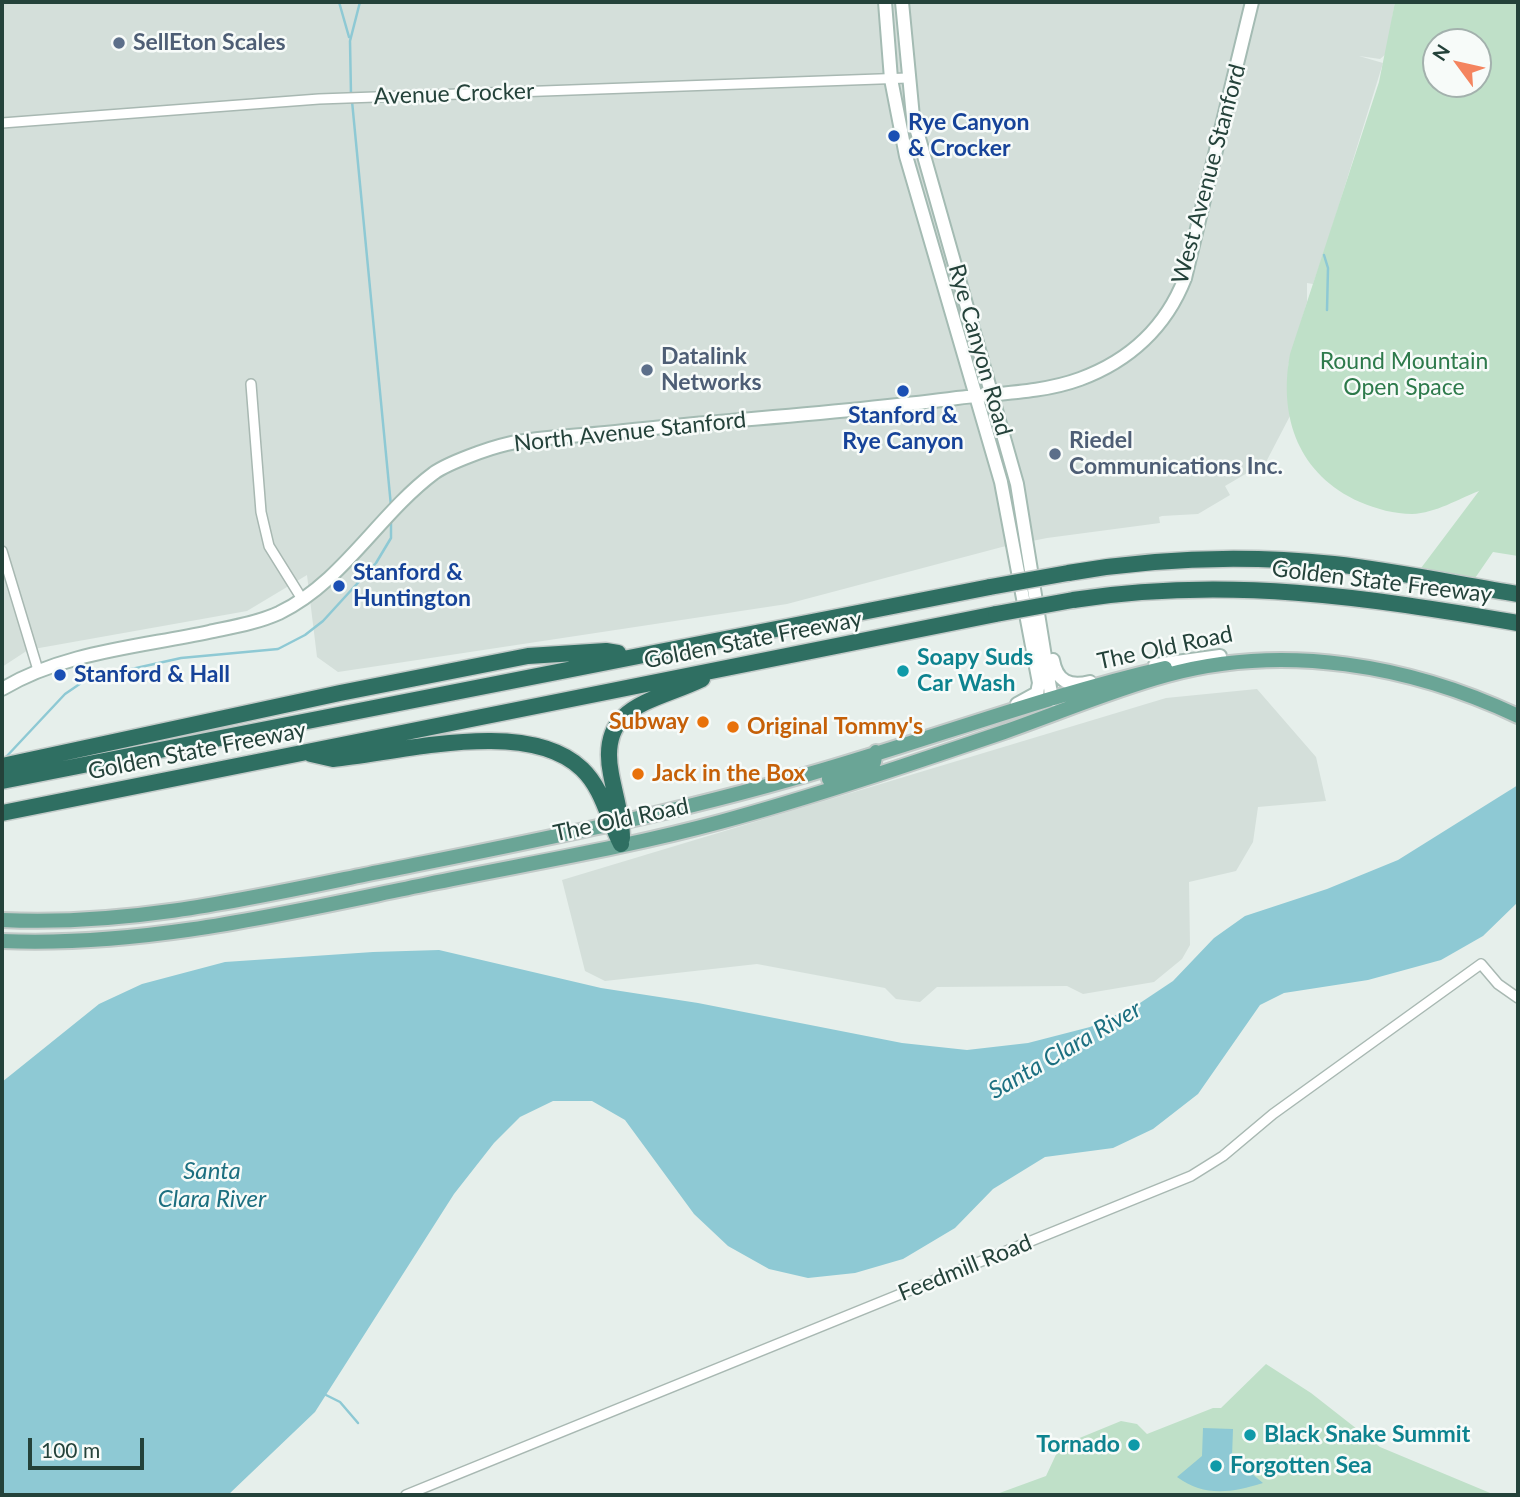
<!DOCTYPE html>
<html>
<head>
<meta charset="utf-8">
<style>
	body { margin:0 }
	#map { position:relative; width:1520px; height:1497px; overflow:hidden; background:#e6efeb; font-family:Lato,sans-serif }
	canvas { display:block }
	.frame { position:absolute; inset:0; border:4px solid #24423a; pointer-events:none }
	.north { position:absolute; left:1422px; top:28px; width:70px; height:70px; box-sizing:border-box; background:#f7fbf9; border:2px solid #a3b1ad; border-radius:50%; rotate:303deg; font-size:19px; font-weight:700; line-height:28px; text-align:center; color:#24423a }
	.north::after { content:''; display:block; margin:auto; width:24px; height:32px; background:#f4845f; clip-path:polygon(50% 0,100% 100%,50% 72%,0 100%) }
	.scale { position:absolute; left:28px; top:1438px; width:116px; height:32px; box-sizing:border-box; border:4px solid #24423a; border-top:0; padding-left:9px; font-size:21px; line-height:24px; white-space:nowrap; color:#24423a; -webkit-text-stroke:5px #f7fbf9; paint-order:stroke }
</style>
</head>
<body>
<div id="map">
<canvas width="1520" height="1497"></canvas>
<div class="frame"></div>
<div class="north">N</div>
<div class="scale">100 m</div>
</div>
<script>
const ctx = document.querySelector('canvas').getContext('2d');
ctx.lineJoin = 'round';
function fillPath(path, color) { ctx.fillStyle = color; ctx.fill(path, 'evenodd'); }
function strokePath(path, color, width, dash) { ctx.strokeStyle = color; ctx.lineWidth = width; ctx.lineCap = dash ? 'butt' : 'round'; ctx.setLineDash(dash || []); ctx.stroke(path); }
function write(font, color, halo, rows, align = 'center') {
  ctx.font = font + ' Lato,sans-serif'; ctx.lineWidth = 5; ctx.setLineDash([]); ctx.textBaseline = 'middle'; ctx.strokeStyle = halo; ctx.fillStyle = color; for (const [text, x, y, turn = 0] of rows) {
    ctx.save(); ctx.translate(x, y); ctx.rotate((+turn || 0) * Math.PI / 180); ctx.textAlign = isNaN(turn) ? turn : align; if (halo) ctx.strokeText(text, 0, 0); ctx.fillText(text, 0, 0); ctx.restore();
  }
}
const built = new Path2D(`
	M2 2H1395L1386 54 1380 59 1359 56 1383 63 1326 247 1313 284 1307 283V302L1288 366 1291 414 1266 462 1225 486 1230 495 1198 514 1162 516 1159 517 1160 523 1047 538 1002 547 787 604 338 672 317 657 307 575 247 611 28 650 2 667Z
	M1257 689 1316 757 1326 801 1258 807 1253 842 1236 871 1189 882 1190 945 1182 959 1154 982 1083 994 1067 986 937 987 920 1002 896 999 885 988 757 964 605 981 585 971 562 880 1166 698Z`);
const green = new Path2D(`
	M1395 2H1518V556L1493 552 1462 597 1406 588 1479 491C1458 499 1436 513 1412 514 1395 514 1376 509 1360 502 1299 475 1278 418 1290 354L1379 82ZM1436 42H1478V84H1436Z
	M1266 1364 1311 1393 1380 1447 1495 1495H994L1046 1476 1060 1446 1121 1421 1137 1424 1147 1434 1213 1408H1221Z`);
const water = new Path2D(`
	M1518 785V902L1483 936 1441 960 1368 980 1284 993 1260 1005 1198 1094 1153 1129 1113 1148 1045 1157 993 1189 955 1228 903 1259 855 1273 808 1278 769 1269 728 1246 694 1214 625 1120 592 1101H553L520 1117 494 1143 454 1194 315 1412 228 1495H2V1082L99 1004 142 984 225 962 373 952 439 950 601 988 698 1003 902 1043 967 1050 1028 1043 1090 1027 1137 1005 1173 981 1214 938 1245 916 1327 889 1398 860Z
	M1203 1428 1233 1429 1232 1457 1263 1483C1231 1493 1204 1497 1177 1477L1202 1456Z`);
const stream = new Path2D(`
	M339 2 349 37
	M351 95 350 41 360 2
	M352 101 391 506
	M1324 255 1328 268 1327 310
	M6 757 65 694 87 679 181 658 278 649 305 635 323 621 376 563 391 538V520
	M324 1394 340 1402 358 1423`);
const street = new Path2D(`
	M2 123 319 99 907 78
	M251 384 261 512 269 546 302 599
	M2 551 38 670
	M406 1495 1191 1176 1223 1156 1273 1114 1481 964 1498 984 1518 998`);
const secondary = new Path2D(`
	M885 2 891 79 906 156 1001 482 1039 683 1037 693 1017 704
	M902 2 913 117 1017 484 1052 700
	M1053 660C1057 682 1070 687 1090 682
	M1155 665 1220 656
	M2 689C64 652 139 647 209 632 232 627 257 623 279 613 343 582 378 515 434 473 448 463 489 448 507 444 544 436 586 436 624 431 735 419 846 413 957 398 997 393 1042 393 1080 379 1129 361 1166 327 1185 278L1252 2`);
const primary = new Path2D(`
	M829 779 874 762 876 752
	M2 920C126 926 243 900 364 875 513 845 662 817 809 774 928 740 1044 696 1165 668
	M2 941C147 947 286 913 428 884 525 864 624 848 720 822 816 796 910 764 1004 732 1058 713 1112 690 1167 675 1284 643 1410 665 1518 716`);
const highway = new Path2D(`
	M1068 573C1155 558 1246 555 1334 564 1396 571 1457 584 1518 594
	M1073 600C1226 576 1367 597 1518 623
	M311 754 333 759C402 752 528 717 582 769 603 789 608 819 621 844
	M2 766 340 693 528 656 606 651 618 653
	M2 781 990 587
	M2 813 996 614
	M622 838C622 816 615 796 611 774 597 704 655 702 702 679`);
const highwayBridge = new Path2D(`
	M990 587 1068 573
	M996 614 1073 600`);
const markers = [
	[119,43,7,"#5c6f8a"],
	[894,136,7,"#1a4fb4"],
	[647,370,7,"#5c6f8a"],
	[903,391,7,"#1a4fb4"],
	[1055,454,7,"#5c6f8a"],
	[339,586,7,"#1a4fb4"],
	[903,671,7,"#0f9aa8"],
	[60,675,7,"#1a4fb4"],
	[703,722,7,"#e8710a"],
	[733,727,7,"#e8710a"],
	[638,774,7,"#e8710a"],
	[1250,1435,7,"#0f9aa8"],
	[1134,1445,7,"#0f9aa8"],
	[1216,1466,7,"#0f9aa8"]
];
const serviceNames = [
	["SellEton Scales",133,43],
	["Datalink",661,357],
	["Networks",661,383],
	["Riedel",1069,441],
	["Communications Inc.",1069,467]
];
const streetNames = [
	["Avenue Crocker",454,94,-2],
	["West Avenue Stanford",1209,174,-75],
	["Rye Canyon Road",980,350,74],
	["North Avenue Stanford",630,432,-6],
	["Golden State Freeway",1382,582,7],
	["Golden State Freeway",753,640,-11],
	["The Old Road",1165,648,-12],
	["Golden State Freeway",197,751,-11],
	["The Old Road",621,820,-12],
	["Feedmill Road",965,1268,-22]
];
const transitNames = [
	["Rye Canyon",908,123],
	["& Crocker",908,149],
	["Stanford &",903,416,"center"],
	["Rye Canyon",903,442,"center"],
	["Stanford &",353,573],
	["Huntington",353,599],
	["Stanford & Hall",74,675]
];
const parkNames = [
	["Round Mountain",1404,362],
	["Open Space",1404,388]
];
const cultureNames = [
	["Soapy Suds",917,658],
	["Car Wash",917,684],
	["Black Snake Summit",1264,1435],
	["Tornado",1120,1445,"right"],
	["Forgotten Sea",1230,1466]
];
const foodNames = [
	["Subway",689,722,"right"],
	["Original Tommy's",747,727],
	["Jack in the Box",652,774]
];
const waterNames = [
	["Santa Clara River",1065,1050,-30],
	["Santa",212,1171],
	["Clara River",212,1199]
];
fillPath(built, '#d4dfda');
fillPath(green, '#bfe0c8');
fillPath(water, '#8ec9d4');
strokePath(stream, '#8ec9d4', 2.5);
strokePath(street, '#a8b8b2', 12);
strokePath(secondary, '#a4bbb3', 16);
strokePath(primary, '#c2cac8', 18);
strokePath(highway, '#c2cac8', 19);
strokePath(street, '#fff', 9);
strokePath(secondary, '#fff', 12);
strokePath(primary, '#6aa596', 14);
strokePath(highway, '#2f6f62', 16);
strokePath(highwayBridge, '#c2cac8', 19, []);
strokePath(highwayBridge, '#2f6f62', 16);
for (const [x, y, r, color] of markers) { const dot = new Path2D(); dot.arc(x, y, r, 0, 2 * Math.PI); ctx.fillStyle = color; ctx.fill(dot); strokePath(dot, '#f7fbf9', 2.5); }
write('bold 23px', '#4e5e75', '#f7fbf9', serviceNames, 'left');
write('23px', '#24423a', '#f7fbf9', streetNames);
write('bold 23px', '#164399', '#f7fbf9', transitNames, 'left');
write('23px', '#2d7a4b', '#f7fbf9', parkNames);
write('bold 23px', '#0d838f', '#f7fbf9', cultureNames, 'left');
write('bold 23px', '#c56008', '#f7fbf9', foodNames, 'left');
write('italic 24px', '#1c6f80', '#f7fbf9', waterNames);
</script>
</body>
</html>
